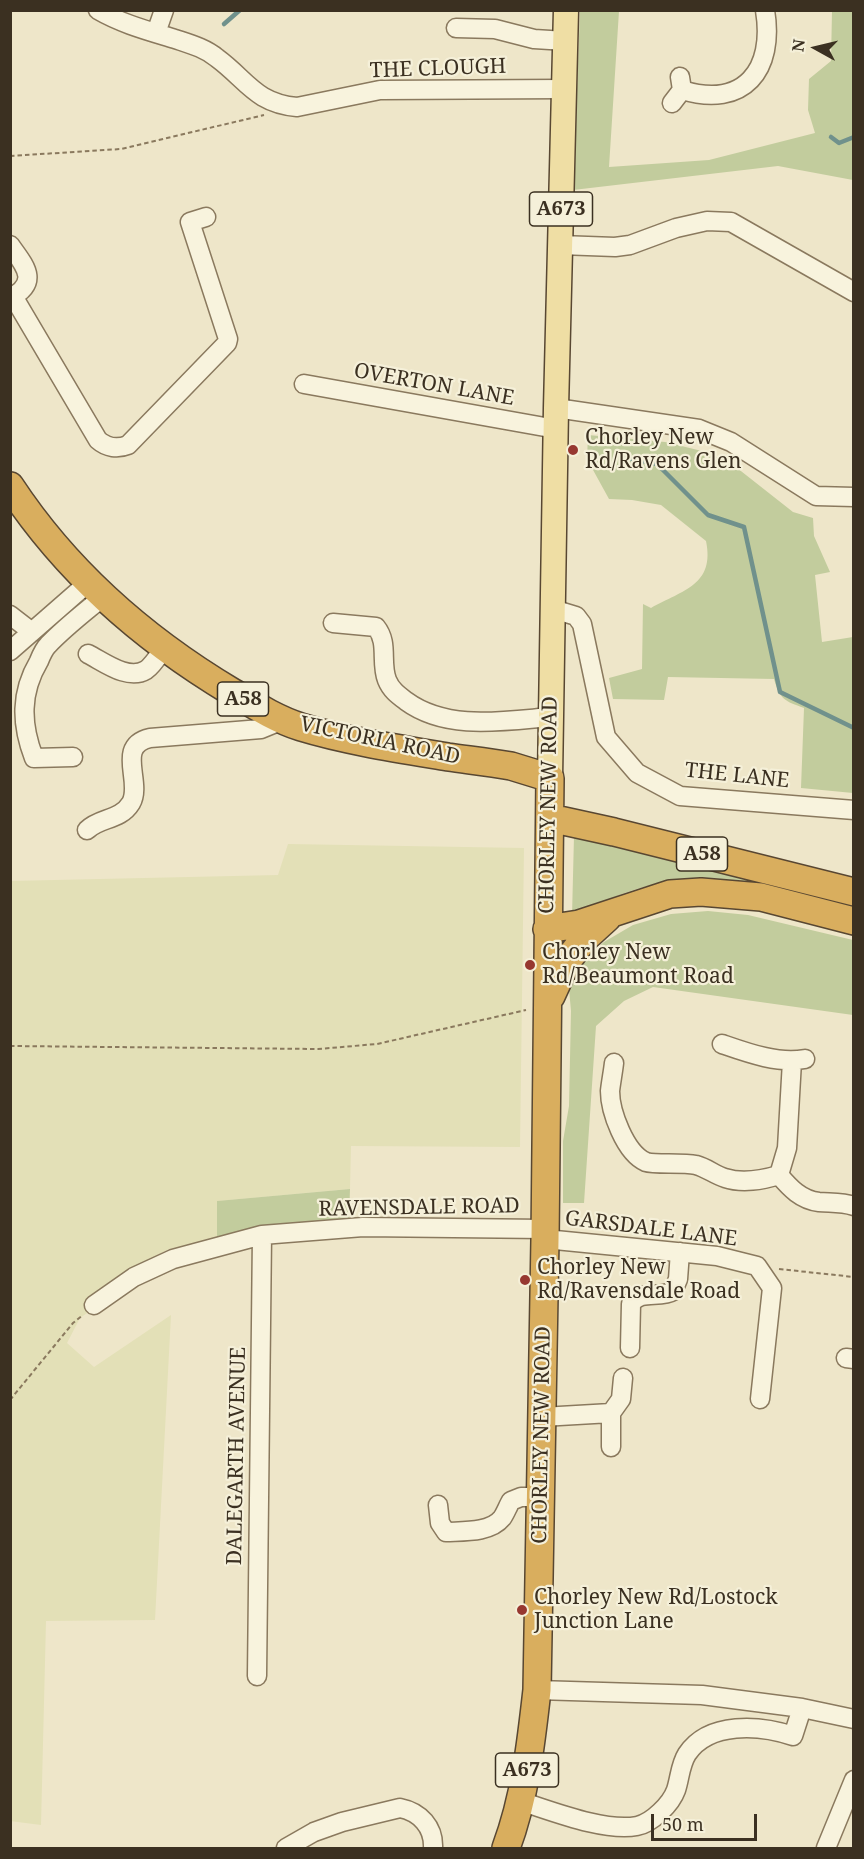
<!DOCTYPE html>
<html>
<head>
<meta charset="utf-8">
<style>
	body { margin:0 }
	#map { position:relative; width:864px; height:1859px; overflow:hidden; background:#eee6c9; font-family:"Noto Serif",serif }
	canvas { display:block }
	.frame { position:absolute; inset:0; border:12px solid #3b3021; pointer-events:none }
	.north { position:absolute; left:786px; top:18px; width:60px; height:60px; -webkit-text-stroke:4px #f5f0d9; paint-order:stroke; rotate:278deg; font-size:16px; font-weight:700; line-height:24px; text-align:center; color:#3b3021 }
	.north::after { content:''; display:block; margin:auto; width:21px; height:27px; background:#3b3021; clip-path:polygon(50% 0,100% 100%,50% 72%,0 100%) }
	.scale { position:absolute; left:651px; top:1814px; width:106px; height:27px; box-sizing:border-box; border:3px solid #3b3021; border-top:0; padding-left:8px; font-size:18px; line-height:21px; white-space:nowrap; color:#3b3021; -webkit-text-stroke:4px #f5f0d9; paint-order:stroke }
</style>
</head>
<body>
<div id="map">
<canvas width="864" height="1859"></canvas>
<div class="frame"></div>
<div class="north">N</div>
<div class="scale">50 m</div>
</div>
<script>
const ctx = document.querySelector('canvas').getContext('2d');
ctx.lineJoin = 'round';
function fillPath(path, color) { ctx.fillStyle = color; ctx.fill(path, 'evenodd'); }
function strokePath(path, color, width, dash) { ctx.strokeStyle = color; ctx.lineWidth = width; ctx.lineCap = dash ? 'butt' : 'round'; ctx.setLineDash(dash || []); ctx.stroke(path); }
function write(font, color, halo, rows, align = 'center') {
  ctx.font = font + ' "Noto Serif",serif'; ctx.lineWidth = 4.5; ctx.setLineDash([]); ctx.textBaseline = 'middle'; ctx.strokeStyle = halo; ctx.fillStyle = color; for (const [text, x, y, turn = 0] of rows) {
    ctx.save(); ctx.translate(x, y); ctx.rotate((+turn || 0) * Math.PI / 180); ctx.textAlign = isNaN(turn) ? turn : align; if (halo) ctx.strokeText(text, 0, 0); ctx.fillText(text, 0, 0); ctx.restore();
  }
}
const farmland = new Path2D(`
	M288 844 524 848 520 1147 351 1146 350 1189 218 1201 217 1238 169 1249 133 1268 97 1306 80 1318 67 1343 94 1367 171 1315 155 1620 46 1621 41 1825 10 1821V881L278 875Z`);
const green = new Path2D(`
	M580 11H619L609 167 709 160 815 133 808 110 809 79 831 61 832 11H853V180L778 166 573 190Z
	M588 435 665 442 706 452 732 464 793 512 813 518 814 536 830 572 815 575 822 642 853 637V793L801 788 804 708C785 701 780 700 774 679L668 677 664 700 613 699 609 678 642 669 643 604 651 608C683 590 715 585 706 541L661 505 632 500 609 499 587 459Z
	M574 836 759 881 758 885C729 884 698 880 669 883 635 885 603 902 572 916Z
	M708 911 748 915 853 940V1015L653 987 624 1001 596 1026 584 1203H563V1141L569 1106 571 1011 569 989 584 960 604 942 633 925 671 914Z
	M350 1189 349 1219 268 1227 217 1238V1201Z`);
const stream = new Path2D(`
	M224 24 240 10
	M831 137 839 143 854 137
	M621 457 657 464 708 515 744 527 780 692 854 728`);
const path = new Path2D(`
	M10 156 121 149 264 115
	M10 1046 318 1049 377 1044 526 1010
	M779 1269 854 1277
	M10 1400 73 1323 83 1315`);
const minor = new Path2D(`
	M98 10C122 24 149 31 175 39 190 44 205 48 217 58 247 80 255 103 297 107L380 90 564 89
	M456 28 495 29 534 39 566 41
	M156 33 164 10
	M682 90C744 109 775 70 765 10
	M672 103 682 90 680 77
	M10 245C24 265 41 282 10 298
	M560 245 615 247 630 245 676 228 707 221 731 222 854 292
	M13 296 98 440C107 448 118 449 128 445L227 343 228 339 190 222 206 217
	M304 384 556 429
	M556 408 699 429 731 442 816 496 854 497
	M553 609 576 616 582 624 606 737 637 773 680 796 854 810
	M10 615 32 632
	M333 623 376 627C389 643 380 662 387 680 391 690 398 695 406 701 447 731 503 721 551 717
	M10 651 89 582
	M88 654C104 662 128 681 146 670 153 665 159 655 164 648
	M73 757 34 758C21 724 20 693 39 661 41 656 44 649 48 645 65 627 85 612 104 596
	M87 830C100 817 120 821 131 803 143 782 115 746 150 738L261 729 283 720
	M722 1044C748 1053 778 1064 805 1059
	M614 1063C613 1072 611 1082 610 1091 610 1111 625 1153 646 1162 655 1165 682 1162 696 1165 707 1168 715 1175 725 1178 743 1184 762 1180 779 1175 790 1188 801 1200 819 1202 831 1203 842 1202 854 1206
	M779 1175 787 1148 792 1061
	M545 1239 717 1256 757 1266 772 1288 760 1399
	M94 1305 134 1277 173 1259 262 1235 363 1227 545 1229
	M630 1348 631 1304C640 1289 660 1299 673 1291L678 1279 680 1252
	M846 1358 854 1359
	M611 1413 621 1399 623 1378
	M542 1417 611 1413V1447
	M438 1505 440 1523 446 1532C463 1531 490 1533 502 1518 505 1514 508 1506 511 1501L521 1497H541
	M257 1676 262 1235
	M537 1690 702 1695 802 1708 854 1719
	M520 1801C552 1811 604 1832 637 1826 652 1823 671 1804 676 1790 680 1778 680 1765 687 1754 709 1721 760 1725 793 1736L802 1708
	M286 1848 314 1832 342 1822 400 1808C420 1812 434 1827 433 1848
	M826 1848 854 1780`);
const major = new Path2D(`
	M550 778 556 408 566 10`);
const highway = new Path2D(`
	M10 486C66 571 145 640 232 692 254 705 276 719 301 727 347 741 400 749 448 757 469 760 490 762 511 766 524 770 537 774 550 778L545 1239 537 1690C531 1744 525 1797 506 1848
	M550 818 614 832 854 892
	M547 929 579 924 670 894 701 892 761 897 854 921
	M551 996 567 961 584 939 607 918`);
const markers = [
	[573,450,6,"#973830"],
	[530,965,6,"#973830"],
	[525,1280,6,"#973830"],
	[522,1610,6,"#973830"]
];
const shields = [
	[561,209,63],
	[243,699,51],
	[702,854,51],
	[527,1770,63]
];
const shieldNames = [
	["A673",561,209],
	["A58",243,699],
	["A58",702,854],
	["A673",527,1770]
];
const streetNames = [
	["THE CLOUGH",438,69,-2],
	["OVERTON LANE",434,385,10],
	["VICTORIA ROAD",380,741,12],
	["THE LANE",737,776,6],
	["CHORLEY NEW ROAD",549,805,-89],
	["RAVENSDALE ROAD",419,1208,-1],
	["GARSDALE LANE",651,1229,7],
	["CHORLEY NEW ROAD",542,1435,-89],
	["DALEGARTH AVENUE",237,1456,-89]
];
const poiNames = [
	["Chorley New",585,438],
	["Rd/Ravens Glen",585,462],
	["Chorley New",542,953],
	["Rd/Beaumont Road",542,977],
	["Chorley New",537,1268],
	["Rd/Ravensdale Road",537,1292],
	["Chorley New Rd/Lostock",534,1598],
	["Junction Lane",534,1622]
];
fillPath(farmland, '#e3e0b7');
fillPath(green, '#c2cc9d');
strokePath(stream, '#70918c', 4.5);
strokePath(minor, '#8a795e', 21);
strokePath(major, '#584732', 27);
strokePath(highway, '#584732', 30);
strokePath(path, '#8a795e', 2, [4.5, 3]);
strokePath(minor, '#f8f3dd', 18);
strokePath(major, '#efdea4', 24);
strokePath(highway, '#d9ae5e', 27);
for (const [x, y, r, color] of markers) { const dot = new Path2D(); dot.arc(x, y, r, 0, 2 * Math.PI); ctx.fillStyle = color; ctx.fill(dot); strokePath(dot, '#f5f0d9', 2); }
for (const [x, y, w] of shields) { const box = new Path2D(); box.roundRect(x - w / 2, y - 17, w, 34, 4.5); ctx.fillStyle = '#f5f0d9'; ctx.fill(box); strokePath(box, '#3b3021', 1.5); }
write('bold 20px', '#3b3021', null, shieldNames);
write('21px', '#3b3021', '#f5f0d9', streetNames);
write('21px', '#3b3021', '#f5f0d9', poiNames, 'left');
</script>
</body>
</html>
